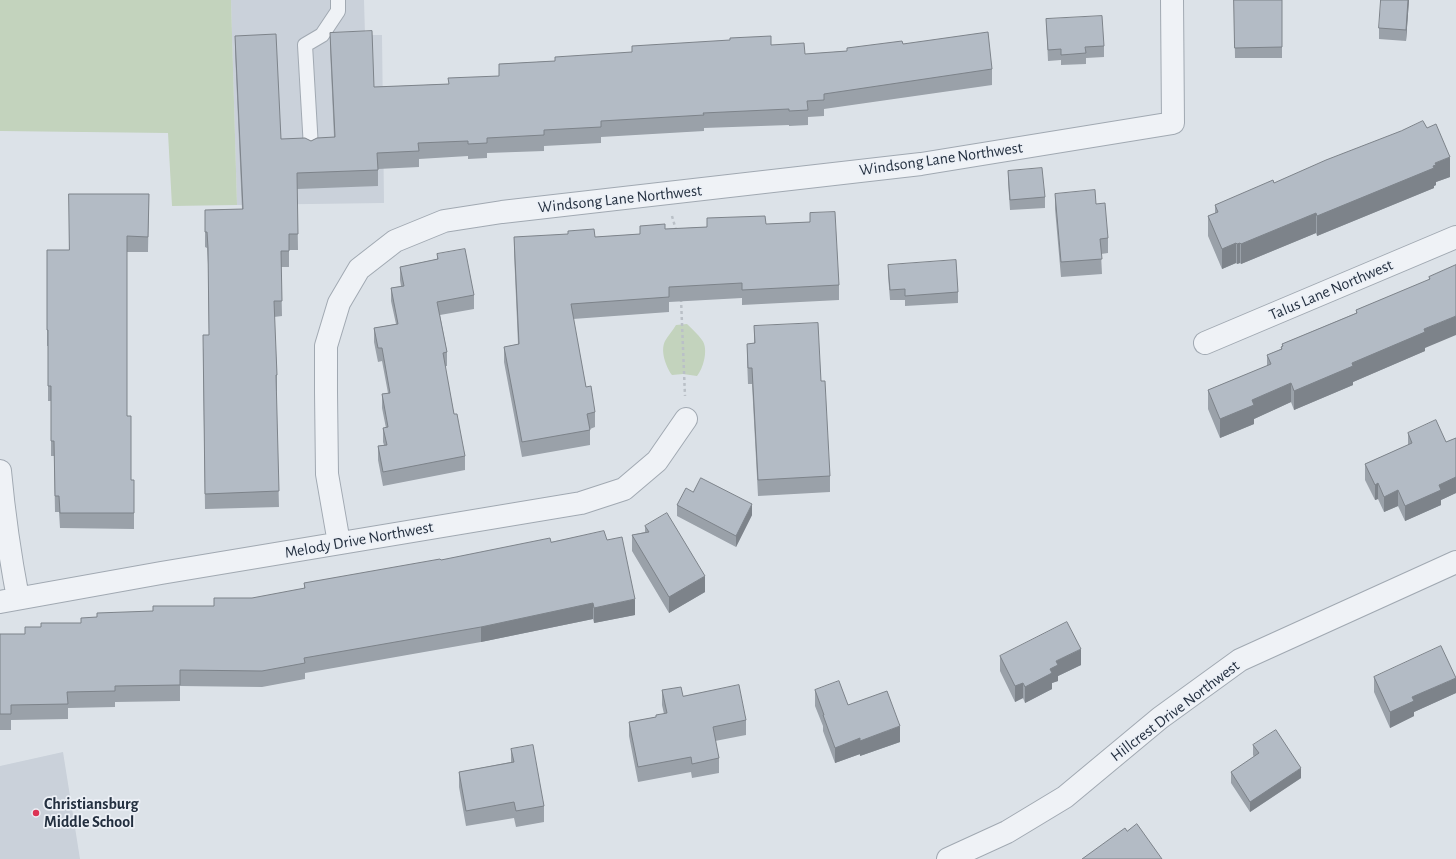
<!DOCTYPE html>
<html>
<head>
<meta charset="utf-8">
<style>
	body { margin:0 }
	canvas { display:block; background:#dce2e8 }
</style>
</head>
<body>
<canvas width="1456" height="859"></canvas>
<script>
const ctx = document.querySelector('canvas').getContext('2d');
ctx.lineJoin = 'round';
function fillPath(path, color) { ctx.fillStyle = color; ctx.fill(path, 'evenodd'); }
function strokePath(path, color, width, dash) { ctx.strokeStyle = color; ctx.lineWidth = width; ctx.lineCap = dash ? 'butt' : 'round'; ctx.setLineDash(dash || []); ctx.stroke(path); }
function write(font, color, halo, rows, align = 'center') {
  ctx.font = font + ' "Alegreya Sans",sans-serif'; ctx.lineWidth = 3.5; ctx.setLineDash([]); ctx.textBaseline = 'middle'; ctx.strokeStyle = halo; ctx.fillStyle = color; for (const [text, x, y, turn = 0] of rows) {
    ctx.save(); ctx.translate(x, y); ctx.rotate((+turn || 0) * Math.PI / 180); ctx.textAlign = isNaN(turn) ? turn : align; if (halo) ctx.strokeText(text, 0, 0); ctx.fillText(text, 0, 0); ctx.restore();
  }
}
const built = new Path2D(`
	M231 0H364L365 35H382L384 203 237 205Z
	M63 752 80 859H0V766Z`);
const green = new Path2D(`
	M0 0H231L237 205 172 206 168 133 0 131Z
	M687 324C692 329 698 334 702 340 709 349 703 369 697 376L683 374 672 375C666 367 660 351 665 341 668 336 673 330 676 325Z`);
const path = new Path2D(`
	M672 216 676 230
	M681 299 685 396`);
const lane = new Path2D(`
	M311 148 305 45 322 35 338 11V0`);
const street = new Path2D(`
	M1205 343 1456 237
	M0 471C4 514 10 556 18 598
	M339 543 327 474 326 392V346L339 303 359 269 395 241 444 221 502 212 921 164 1173 123 1172 0
	M0 602 161 573 581 503 624 489 657 461 686 419
	M948 859 1007 832 1065 797 1160 718 1240 660 1456 562`);
const wall = new Path2D(`
	M1234 0H1282V58H1235Z
	M1409 0 1406 41 1379 39V28Z
	M1046 19 1104 46V57L1086 58V64L1061 65V60L1048 61Z
	M330 33 374 87 448 84 499 76V64L555 61 632 52V46L771 45 805 54 847 51V48L903 44 992 69V85L824 109V116L808 117V125L789 126V125L704 128V131L601 137V143L544 146V151L487 153V158L468 159V156L419 159V167L378 169V186L297 189 298 250H289V267H281L282 316 274 317 277 375V391H276L279 507 205 509 203 350 209 335 208 264 207 248 205 247V210L242 209 235 51V36L281 139 311 141 334 137 330 48Z
	M1008 171 1045 197V208L1010 210 1008 182Z
	M1450 177 1436 182V185L1434 186V188L1317 236 1316 233 1241 264 1240 263 1237 264 1236 263 1222 269 1208 236V216L1215 213V205L1274 183Z
	M149 194 148 252H127V416L131 480H134V529L60 528 59 512H55L54 456H51V401H48V346H47V250H69Z
	M1055 194 1096 204 1108 238V253L1101 254 1102 274 1061 277 1055 209Z
	M810 213 839 285V300L742 305V298L669 302V312L573 319 586 387 595 412V427L590 429V445L522 457 504 362V347L518 344 514 252V237H595L640 234V226L665 229 810 222Z
	M437 254 474 295V309L440 315 447 352V366H445L454 414 465 456V470L383 486 378 460V446L384 445 383 442V428H386L382 408V394L388 393 382 361 378 362 374 342V328L396 324 391 301V288L401 286 400 280V267L437 259Z
	M888 265 958 292V303L905 306V300H890L888 275Z
	M1456 265 1425 348V351L1353 382V385L1294 410 1291 402 1254 419V424L1220 438 1208 409V390L1267 366V355L1281 349V347H1282V344L1356 313V310L1429 280V277Z
	M754 326 821 381 830 476V492L758 496 752 384H748L747 359V344L754 343Z
	M1408 433 1446 442 1456 438V493L1441 500V505L1405 521 1398 506 1384 512 1378 499 1375 500 1365 480V464L1408 445Z
	M693 492 752 515 736 547 677 516V505Z
	M645 526 705 592 669 613 632 551V535L645 532Z
	M551 542 635 615 594 623 593 619 481 642 305 673V679L262 687 180 686V701L115 702V707L68 708V719L11 720V730H0V634H25L41 627 81 623 97 617 153 611 214 606 304 589V583Z
	M1000 656 1081 665 1058 676V681L1052 683V689L1025 703 1023 698 1015 702 1000 671Z
	M1374 677 1456 693 1414 712V716L1390 728 1374 692Z
	M662 690 683 696 746 720V735L715 741 719 758V773L692 778 691 772 638 782 629 736V722L656 717 664 714 662 705Z
	M815 690 848 705 900 742 860 756V754L835 763 823 731V726L815 706Z
	M1253 745 1301 778 1250 812 1231 783V772L1254 757 1253 755Z
	M511 749 544 806V822L516 827 514 818 466 826 459 787V772L511 762Z`);
const shadedWall = new Path2D(`
	M1408 0H1409L1406 41V30Z
	M1450 157V177L1436 182V185L1434 186V188L1317 236V216L1433 166 1435 163Z
	M1316 213V233L1241 264V244Z
	M1236 243V263L1222 269V249Z
	M1240 243V263L1237 264V244Z
	M1456 316V335L1425 348V351L1353 382V385L1294 410V391L1424 329Z
	M1291 383V402L1254 419V424L1220 438V419L1252 400Z
	M1456 477V493L1441 500V505L1405 521V506L1439 485Z
	M1378 483V499L1375 500V485Z
	M1398 490V506L1384 512V497Z
	M752 504V515L736 547V536Z
	M705 576V592L669 613V597Z
	M635 599V615L594 623V608Z
	M593 603V619L481 642V627Z
	M1081 649V665L1058 676V681L1052 683V689L1025 703V687L1050 669 1056 661Z
	M1456 678V693L1414 712V716L1390 728V712L1412 697Z
	M1023 683V698L1015 702V686Z
	M900 726V742L860 756V741Z
	M860 738V754L835 763V748Z
	M1301 768V778L1250 812V802Z`);
const building = new Path2D(`
	M1234 0H1282V47L1235 48Z
	M1381 0H1408L1406 30 1379 28Z
	M1102 16 1104 46 1085 47 1086 53 1061 55V49L1048 50 1046 19Z
	M372 31 374 87 449 84 448 78 499 76V64L555 61V57L632 52V46L730 40V38L771 36V45L804 43 805 54 847 51V48L902 41 903 44 988 32 992 69 824 94V100L807 101 808 110 789 111V109L703 113 704 115 601 121V127L544 130V135L487 138V143L468 144V141L418 143 419 151 377 153 378 170 297 173 298 234H289V251H281L282 301H274L277 375H276L279 491 205 494 203 335H209L208 248 207 232H205V210L243 209 235 36 276 34 281 139 305 138 311 141 317 138 335 137 330 33Z
	M1423 121 1427 128 1436 124 1450 157 1435 163 1436 165 1433 166 1434 168 1317 216 1316 213 1241 244 1240 243 1237 244 1236 243 1222 249 1208 216 1218 212 1215 205 1273 180 1274 183 1326 160 1401 131Z
	M1042 168 1045 197 1010 200 1008 171Z
	M1095 190 1096 204 1105 203 1108 238 1100 239 1102 259 1061 262 1055 194Z
	M69 194H149L148 237 127 236V416H131V480H134V513H60L59 496H55L54 441H51V386H48V330H47V250H69Z
	M835 212 839 285 742 290V283L669 287V297L571 304 586 387 591 386 595 412 587 414 590 430 522 442 504 347 519 344 514 237 568 234V231L594 229 595 237 640 234V226L665 224V229L707 227V218L765 216 766 224 810 222V213Z
	M465 249 474 295 437 302 447 352 443 353 454 414H457L465 456 383 472 378 446 387 445 383 428 388 427 382 394 390 393 382 348H378L374 328 398 324 391 288 404 286 400 267 438 259 437 254Z
	M956 260 958 292 905 296V289L890 290 888 265Z
	M1456 265V316L1424 329 1425 332 1352 363 1353 366 1294 391 1291 383 1252 400 1254 405 1220 419 1208 390 1271 364 1267 355 1282 349 1281 347 1283 346 1282 344 1357 313 1356 310 1430 279 1429 277Z
	M818 323 821 381H825L830 476 758 480 752 368H748L747 344 755 343 754 326Z
	M1436 420 1446 442 1456 438V477L1439 485 1441 490 1405 506 1398 490 1384 497 1378 483 1375 485 1365 464 1412 443 1408 433Z
	M701 478 752 504 736 536 677 505 686 488 693 492Z
	M667 513 705 576 669 597 632 535 649 532 645 526Z
	M604 531 607 540 622 537 635 599 594 608 593 603 481 627 304 658 305 663 262 671 180 670V685L115 686V691L67 692 68 704 11 705V714H0V634H25V627H41V623H81V618L97 617V613L153 611V606H214V598H252L305 588 304 583 440 559 441 560 550 538 551 542Z
	M1067 622 1081 649 1056 661 1058 665 1050 669 1052 673 1025 687 1023 683 1015 686 1000 656Z
	M1441 646 1456 678 1412 697 1414 701 1390 712 1374 677Z
	M839 681 848 705 887 691 900 726 860 741V738L835 748 823 715H824L815 690Z
	M739 685 746 720 713 727 719 758 692 764 691 757 638 767 629 722 656 717V715L667 713 662 690 681 687 683 696Z
	M1276 730 1301 768 1250 802 1231 772 1259 753 1253 745Z
	M533 745 544 806 516 811 514 802 466 811 459 772 514 762 511 749Z
	M1137 824 1162 859H1082L1125 828 1127 831Z`);
const markers = [
	[36,813,4,"#dc3354"]
];
const streetNames = [
	["Windsong Lane Northwest",941,159,-8],
	["Windsong Lane Northwest",620,199,-6],
	["Talus Lane Northwest",1331,290,-23],
	["Melody Drive Northwest",359,540,-10],
	["Hillcrest Drive Northwest",1175,711,-37]
];
const poiNames = [
	["Christiansburg",44,804],
	["Middle School",44,822]
];
fillPath(built, '#cad1da');
fillPath(green, '#c3d3bd');
strokePath(lane, '#a1a9b2', 16);
strokePath(street, '#a1a9b2', 24);
strokePath(path, '#bac0c7', 2.5, [3, 3]);
strokePath(lane, '#eff2f6', 14);
strokePath(street, '#eff2f6', 22);
fillPath(wall, '#9aa1a9');
fillPath(shadedWall, '#7d838a');
fillPath(building, '#b3bbc5');
strokePath(building, '#7d838a', 1);
for (const [x, y, r, color] of markers) { const dot = new Path2D(); dot.arc(x, y, r, 0, 2 * Math.PI); ctx.fillStyle = color; ctx.fill(dot); strokePath(dot, '#ecf0f6', 1.5); }
write('16px', '#243040', '#ecf0f6', streetNames);
write('bold 16px', '#243040', '#ecf0f6', poiNames, 'left');
</script>
</body>
</html>
